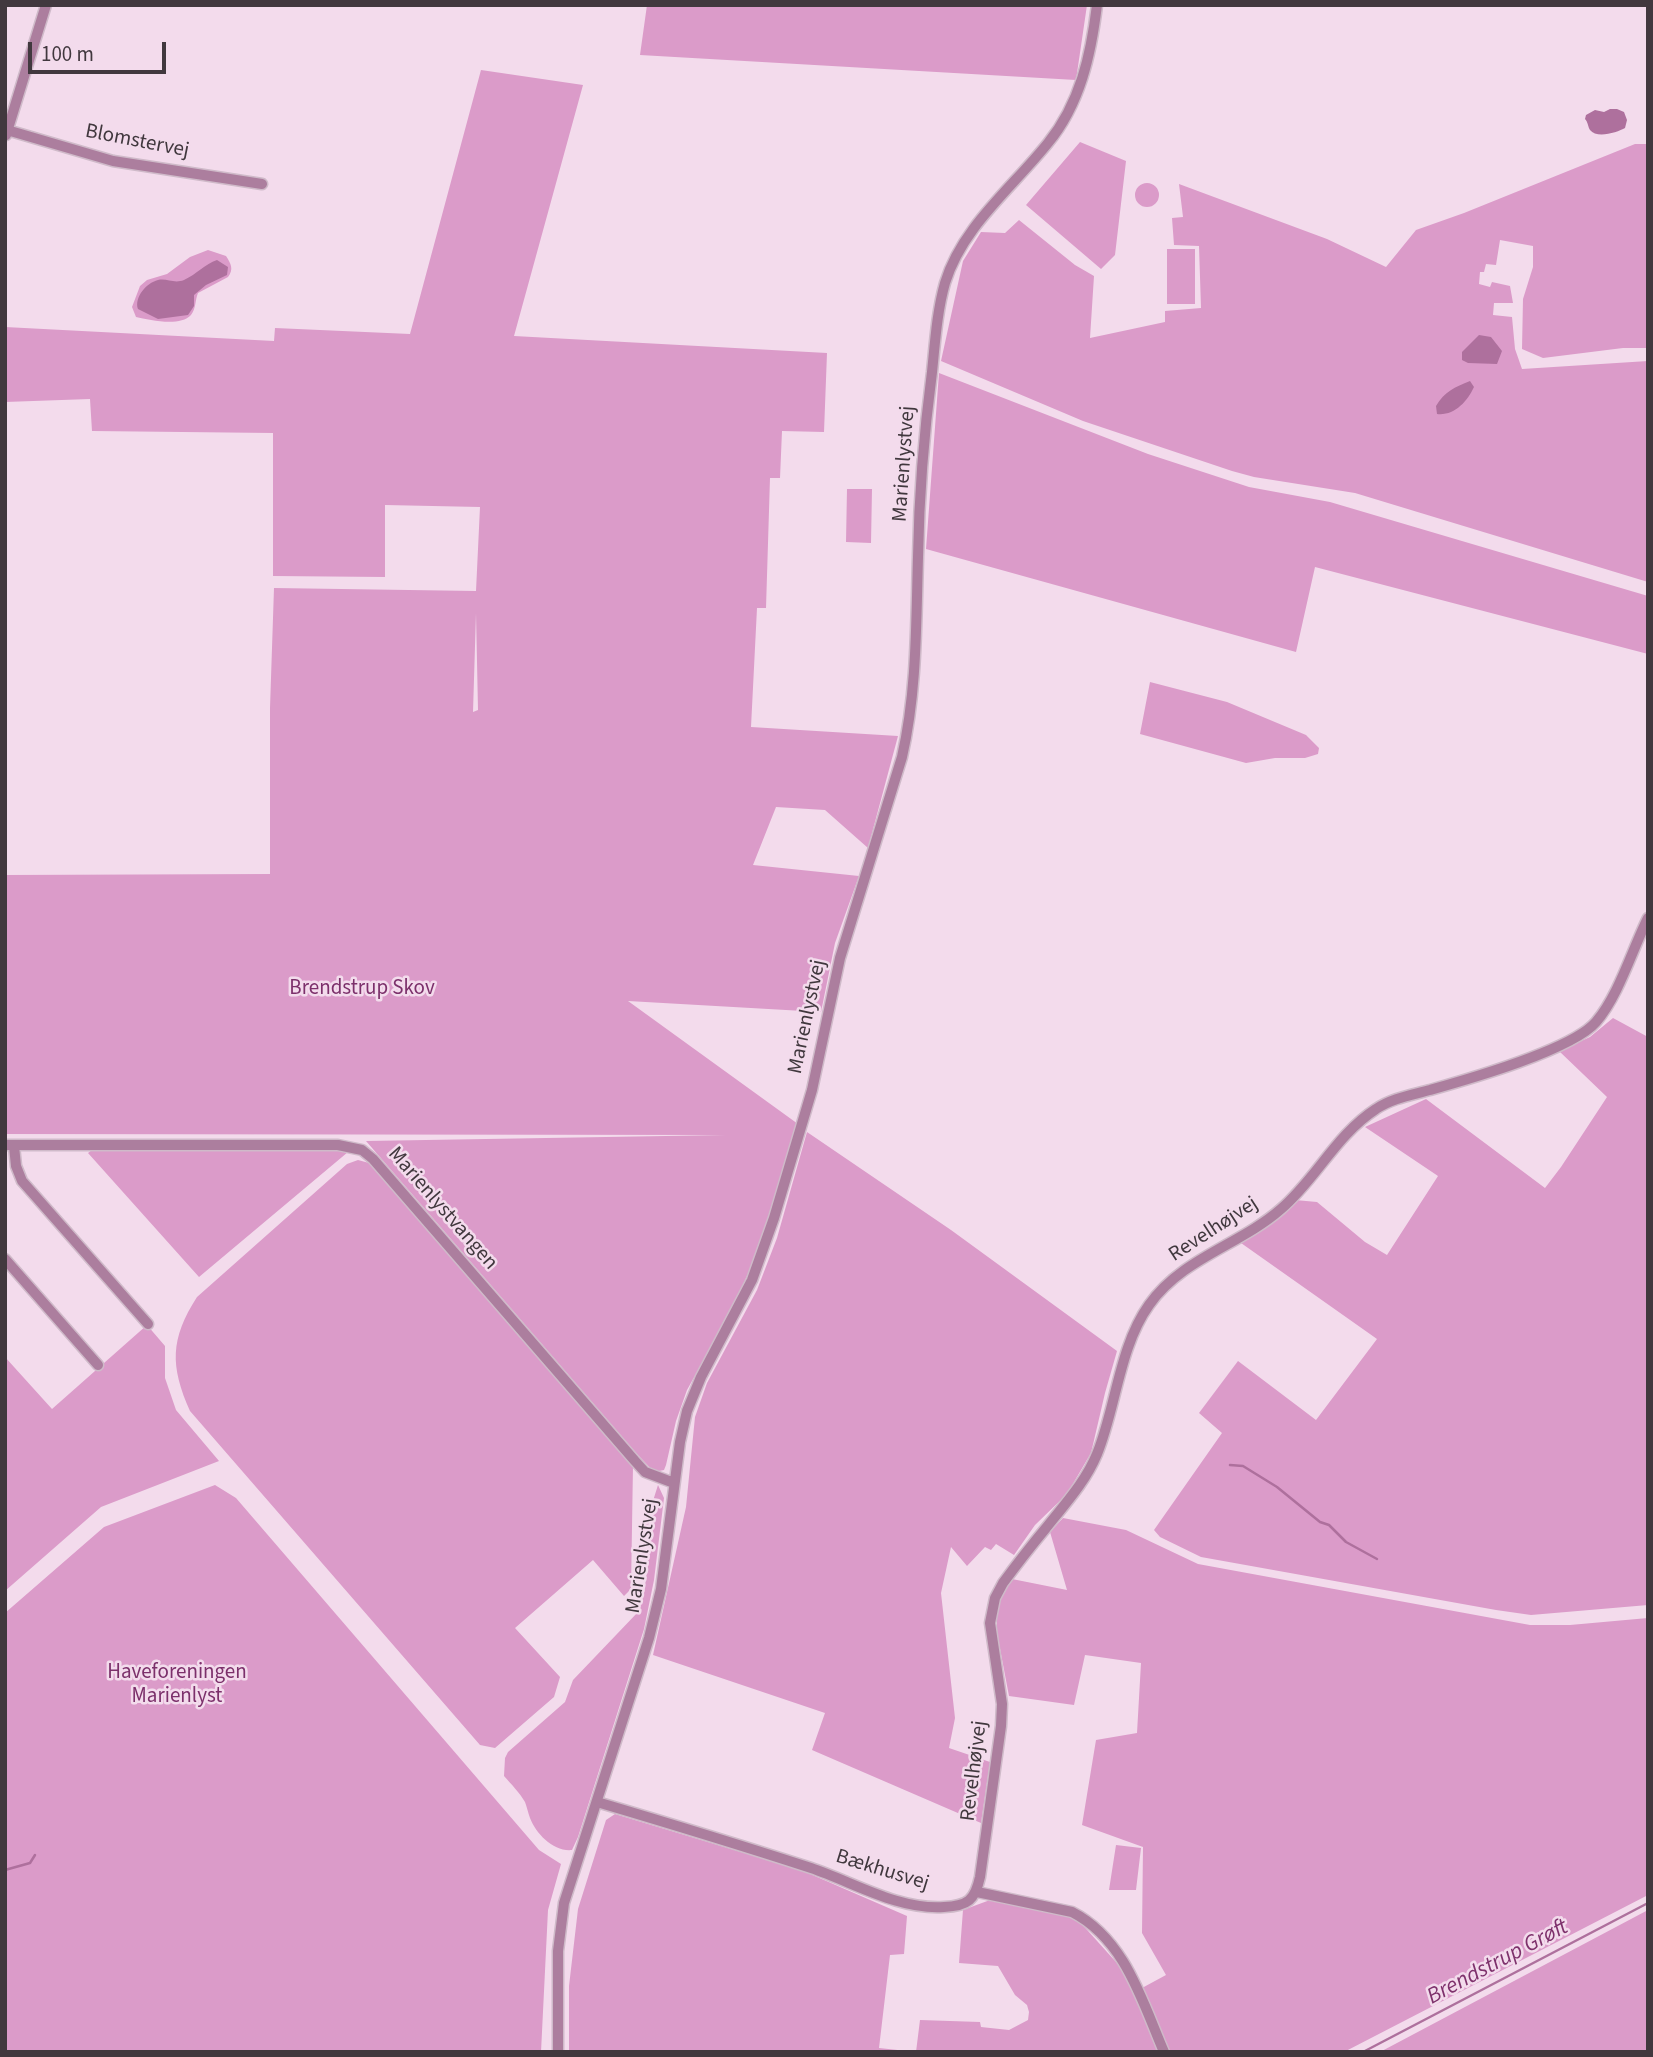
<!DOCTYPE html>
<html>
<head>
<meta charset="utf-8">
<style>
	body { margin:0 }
	#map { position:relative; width:1653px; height:2057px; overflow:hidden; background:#f3dbec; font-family:"Source Sans 3",sans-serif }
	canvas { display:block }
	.frame { position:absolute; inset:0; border:7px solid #41383e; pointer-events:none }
	.scale { position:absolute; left:28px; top:42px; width:138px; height:32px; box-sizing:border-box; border:4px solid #41383e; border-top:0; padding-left:9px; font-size:21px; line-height:24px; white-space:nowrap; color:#41383e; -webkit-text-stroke:5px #f3dbec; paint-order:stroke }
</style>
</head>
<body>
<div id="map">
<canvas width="1653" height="2057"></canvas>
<div class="frame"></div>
<div class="scale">100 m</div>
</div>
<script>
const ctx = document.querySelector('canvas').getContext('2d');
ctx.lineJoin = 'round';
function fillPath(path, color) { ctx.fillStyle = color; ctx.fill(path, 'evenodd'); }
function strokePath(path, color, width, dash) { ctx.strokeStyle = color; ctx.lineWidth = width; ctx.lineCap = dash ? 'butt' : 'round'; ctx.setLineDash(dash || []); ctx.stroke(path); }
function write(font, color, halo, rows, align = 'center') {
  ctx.font = font + ' "Source Sans 3",sans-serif'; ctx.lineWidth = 5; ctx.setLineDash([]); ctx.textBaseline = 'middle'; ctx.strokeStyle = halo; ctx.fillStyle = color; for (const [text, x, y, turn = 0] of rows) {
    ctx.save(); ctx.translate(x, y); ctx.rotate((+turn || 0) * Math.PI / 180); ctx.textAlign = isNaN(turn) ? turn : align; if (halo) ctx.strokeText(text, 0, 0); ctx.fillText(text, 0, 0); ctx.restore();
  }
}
const green = new Path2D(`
	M647 5H1087L1076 80 640 55Z
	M481 70 583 85 514 336 827 353 824 432 782 431 780 478H770L766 608H757L751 727 898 736 868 848 825 810 776 807 753 865 859 876 835 943 821 1012 628 1001 798 1124 755 1258 734 1305 687 1390 676 1421 666 1465 664 1470 654 1472 637 1454 366 1141 726 1135 5 1134V875L270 874V708L274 588 476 591 480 507 385 505V577L273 576V433L92 431 90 399 5 402V327L274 341 275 328 410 334ZM476 613 478 710 473 712Z
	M1080 142 1126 161 1115 255 1101 269 1026 205Z
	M1635 144H1648V348H1623L1543 358 1522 349 1523 299 1533 267V246L1500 240 1496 265 1486 264 1484 272H1480L1479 284 1490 287 1492 282 1510 286 1513 303H1494L1493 315 1512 317 1515 349 1522 369 1648 361V582L1355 493 1254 477 1232 471 1083 421 941 361 963 261 981 232 1005 233 1019 220 1075 265 1094 276 1090 338 1165 322V311L1201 308 1199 246 1174 245 1172 218 1183 217 1179 184 1327 239 1386 267 1416 230 1464 213Z
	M1135 195a12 12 0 1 1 24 0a12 12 0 1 1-24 0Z
	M1167 249H1195V304H1167Z
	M208 250 226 256C231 264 234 269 228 277L198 293C195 300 196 309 191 315 180 327 150 320 136 317L132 307 140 286 147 280 167 274 190 257Z
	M939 373 1148 454 1249 487 1330 502 1648 596V654L1315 567 1296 652 926 549Z
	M847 489H872L871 543 846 542Z
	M1150 682 1227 702 1306 735 1319 748 1318 754 1305 758H1275L1246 763 1140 734Z
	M1613 1018 1648 1037V1605L1531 1615 1496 1610 1201 1557 1160 1537 1154 1530 1222 1433 1199 1413 1238 1361 1316 1420 1377 1339 1241 1243 1274 1221 1295 1200 1317 1202 1365 1242 1387 1255 1438 1176 1365 1127 1426 1099 1545 1188 1561 1167 1607 1097 1559 1051 1590 1037Z
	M807 1132 951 1230 1117 1351 1105 1393 1091 1453 1067 1494 1035 1525 1014 1555 996 1544 991 1550 985 1547 967 1566 951 1547 941 1593 955 1718 949 1748 990 1762 981 1823 812 1750 825 1713 653 1655 686 1507 695 1417 707 1383 757 1290 777 1238Z
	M340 1149 348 1152 199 1277 88 1153 92 1150Z
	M358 1160 369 1163 386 1179 633 1465 631 1589 624 1596 593 1560 515 1628 560 1677 554 1697 495 1748 480 1745 190 1411C170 1366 170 1339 197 1297L347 1164Z
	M147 1325 165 1346V1378L176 1410 219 1461 101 1507 5 1591V1357L52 1409Z
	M215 1485 236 1498 539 1850 561 1864 548 1910 541 2052H5V1613L104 1527Z
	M658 1485 664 1498 654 1580 644 1629 578 1837 572 1850C554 1852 536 1834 530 1818 528 1813 527 1807 525 1802 520 1793 511 1784 504 1776L505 1758 508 1752 565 1702 573 1680 638 1612 644 1593 648 1564 644 1540 646 1523Z
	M1063 1518 1126 1530 1198 1564 1530 1625H1570L1648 1618V1895L1344 2052H1169L1142 1988 1166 1975 1142 1933 1143 1847 1082 1825 1096 1740 1137 1733 1141 1663 1085 1655 1074 1705 1009 1696 997 1633V1605L1012 1579 1067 1590 1050 1532Z
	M615 1814 801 1870 907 1916 904 1954 890 1955 879 2048 916 2052 920 2020 980 2022 981 2027 1009 2030 1028 2020 1029 2012 1027 2005 1015 1995 998 1966 959 1963 963 1910 990 1900 1068 1916 1080 1922 1125 1972 1158 2052H569V1986L578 1909 606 1820Z
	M1116 1845 1141 1848 1136 1890H1109Z
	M1648 1910V2052H1380Z`);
const water = new Path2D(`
	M1610 109H1617L1624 112 1627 120 1625 128C1618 132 1597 139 1590 130 1588 127 1588 122 1585 119L1586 115 1595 110 1604 112Z
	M217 260 228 267 227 275 206 285 194 295V306L188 315 158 319 138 309C134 298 146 283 158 280 167 278 174 284 184 280 197 274 205 264 217 260Z
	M1479 335 1491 337 1502 351 1497 364 1468 363 1462 360V352Z
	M1470 381 1474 387C1467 402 1454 416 1437 414L1436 406C1444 392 1455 387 1470 381Z`);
const stream = new Path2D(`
	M1230 1465 1243 1466 1277 1487 1320 1522 1329 1525 1346 1542 1377 1559
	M5 1870 30 1863 35 1855
	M1363 2052 1648 1903`);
const minor = new Path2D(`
	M7 130 113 161 262 184
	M6 135 46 5
	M5 1145H338L362 1150 373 1159 635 1461 645 1472 674 1483
	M14 1146 16 1166 22 1181 148 1324
	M5 1259 98 1365
	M597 1802C668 1823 740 1845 811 1868 853 1882 898 1910 944 1907 968 1906 975 1900 980 1877L1001 1726 1002 1704 990 1623 995 1598 1003 1583C1017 1564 1031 1546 1046 1528 1064 1505 1085 1483 1097 1454 1116 1408 1119 1347 1149 1305 1182 1258 1240 1245 1281 1209 1316 1179 1336 1135 1376 1109 1392 1098 1412 1095 1430 1090 1469 1079 1572 1050 1596 1022 1619 995 1632 950 1648 918
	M977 1892 1072 1912C1125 1939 1142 2001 1164 2052
	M558 2052V1951L564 1903 649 1638 661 1589 680 1442 687 1411 701 1377 752 1280 774 1218 812 1090 840 958 902 757C917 691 916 625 918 557 919 496 924 433 932 372 935 343 937 311 945 283 962 227 1012 188 1048 143 1080 104 1091 55 1097 5`);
const streetNames = [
	["Blomstervej",137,142,11],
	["Marienlystvej",905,464,-86],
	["Marienlystvej",808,1017,-78],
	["Marienlystvangen",442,1209,49],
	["Revelhøjvej",1214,1230,-33],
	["Marienlystvej",643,1556,-81],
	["Revelhøjvej",975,1771,-83],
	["Bækhusvej",882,1871,17]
];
const parkNames = [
	["Brendstrup Skov",362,989],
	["Haveforeningen",177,1673],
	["Marienlyst",177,1697]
];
const waterNames = [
	["Brendstrup Grøft",1498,1963,-28]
];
fillPath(green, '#db9bc9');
fillPath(water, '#ae709d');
strokePath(stream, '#ae709d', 2.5);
strokePath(minor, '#cfbac9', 13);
strokePath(minor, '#ac7e9e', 10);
write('21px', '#41383e', '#f3dbec', streetNames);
write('21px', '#7c306b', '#f3dbec', parkNames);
write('italic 23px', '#7e316c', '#f3dbec', waterNames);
</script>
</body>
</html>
